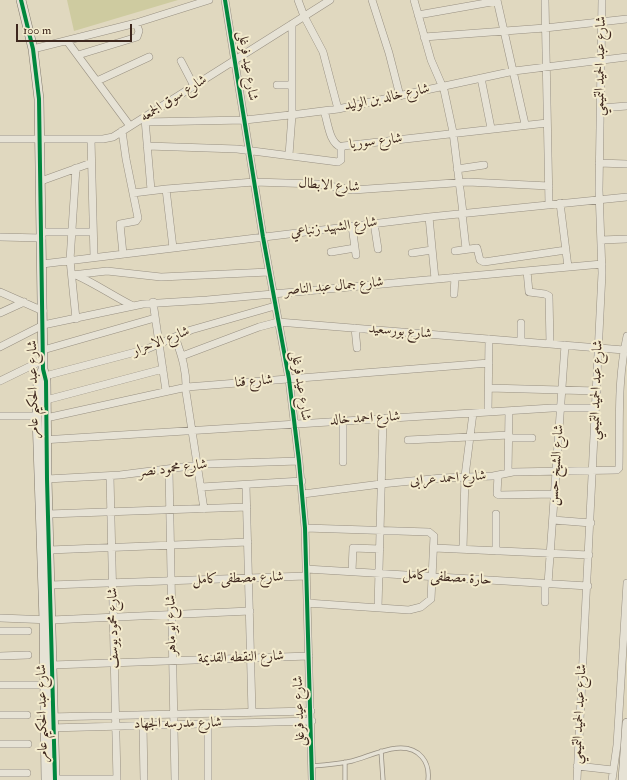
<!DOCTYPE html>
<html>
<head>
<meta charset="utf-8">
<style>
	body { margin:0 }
	#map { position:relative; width:627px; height:780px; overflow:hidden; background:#e0d8bf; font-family:"IM FELL Double Pica",serif }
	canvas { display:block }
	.scale { position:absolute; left:16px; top:24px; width:116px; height:18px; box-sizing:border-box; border:2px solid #3e271e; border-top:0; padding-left:5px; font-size:12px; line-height:14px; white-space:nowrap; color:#3e271e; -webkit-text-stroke:3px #f3ebcd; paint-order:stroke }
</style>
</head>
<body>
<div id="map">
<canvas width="627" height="780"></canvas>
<div class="scale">100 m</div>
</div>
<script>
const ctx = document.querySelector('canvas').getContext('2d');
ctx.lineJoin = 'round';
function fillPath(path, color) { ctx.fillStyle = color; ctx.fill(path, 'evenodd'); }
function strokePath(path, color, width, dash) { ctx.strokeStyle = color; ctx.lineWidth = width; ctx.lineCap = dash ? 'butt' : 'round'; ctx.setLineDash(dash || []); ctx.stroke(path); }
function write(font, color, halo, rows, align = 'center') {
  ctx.font = font + ' "IM FELL Double Pica",Amiri,serif'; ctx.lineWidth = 4; ctx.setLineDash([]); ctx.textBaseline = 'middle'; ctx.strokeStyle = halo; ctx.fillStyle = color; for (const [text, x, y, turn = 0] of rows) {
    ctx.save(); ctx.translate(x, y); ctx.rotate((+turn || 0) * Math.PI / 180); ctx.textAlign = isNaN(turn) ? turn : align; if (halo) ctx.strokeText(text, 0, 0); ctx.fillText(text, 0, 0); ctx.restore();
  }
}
const green = new Path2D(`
	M67 0H178L74 31Z`);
const lane = new Path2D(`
	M381 751 383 780
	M312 766C326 765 339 764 352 761 372 756 405 737 422 757 428 764 429 771 428 780
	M345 780V762`);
const street = new Path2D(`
	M225 0 263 237 289 379 299 461 305 528 312 780
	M298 0 304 16 323 52 338 109
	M372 0 389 53 400 96
	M414 0 431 60 444 90 453 132 463 213
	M497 0 525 124
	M545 0 549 205
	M418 15 497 1
	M424 37 545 28 627 19
	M67 41 130 126
	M33 49 136 23 209 0
	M78 55 137 37 139 31 136 23
	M181 61 194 86
	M481 78 491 128
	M97 81 149 57
	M277 85H292
	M601 108 627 106
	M324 111C328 122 329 143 341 147
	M145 119 151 190
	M145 122 245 120 299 114 338 109 514 71 627 57
	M122 131 126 159 138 218 136 221 120 224 123 254
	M0 139H103L113 137 330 0
	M91 139 94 257
	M147 146 237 149 338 162 341 160V149L343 146 547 123
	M289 155 292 115V24
	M599 163 627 164
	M457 169 484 165
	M41 181 91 163
	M166 189 173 248
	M133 193 166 189 254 182 317 184 353 190 468 182 549 186
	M560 203 568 267
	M462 213 466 249
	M429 217 435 279
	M374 223 378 249
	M352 226 356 255
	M42 232H93
	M0 237 42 238
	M601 240 627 239
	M455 251 477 248 480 260 484 262 566 250
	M331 252 355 248
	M412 253 432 250
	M42 264 429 217 627 197
	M527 271 529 292 545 294 549 296 550 344
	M72 275 107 271 161 277 269 272
	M76 275C96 284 113 296 133 306
	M0 292 43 311
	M454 294 455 277
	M153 302 166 391
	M0 313 24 302
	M76 319 70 260 76 168
	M355 328 357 348
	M175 337C182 356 187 372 186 392L204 509
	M521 342V323
	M0 347 43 325 143 304 207 300 602 264
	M43 350 155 318
	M182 356 259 327 278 322 624 350
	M45 376 147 349 191 330 275 306
	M0 381 43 360
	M489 388 597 391
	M46 400 163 369
	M488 412 489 339
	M0 416H37
	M46 418 187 387 489 363
	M343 421V462
	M509 438H532
	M42 440 552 408H596
	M408 440 509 435
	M169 470 175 780
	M508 473 509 411
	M498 475 497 494 499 495 555 494
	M110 476 117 780
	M47 479 120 475 206 464 299 461
	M246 485 252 713
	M201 487 302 481
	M303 494 381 484 442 478 493 476 513 472 617 470 619 468C620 422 617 381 627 336
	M48 514 247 507
	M553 520 591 523
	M305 528 429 532 434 536 431 599 421 607 409 610 307 603
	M434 548 589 555
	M463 549 465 476 473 413
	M49 550 248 542
	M496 551V514
	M306 569 588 586
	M352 571 353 548 380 549
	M548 584 565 345
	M50 585 306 576
	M545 602V584
	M378 608 383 418
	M0 618 51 620 250 611
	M0 631H28
	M0 656 28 655
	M52 665 309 656
	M0 685H44
	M0 715H27
	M49 717 311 711
	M208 724V780
	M143 725 144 780
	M49 728 312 721
	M0 744H28
	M577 766 613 770
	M0 773H27
	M55 779H117
	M577 780 602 273 599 190 602 0
	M612 780 617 745 627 583`);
const secondary = new Path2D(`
	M21 0 33 49 39 99 43 369 46 381 47 479 55 780
	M43 369 38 382 37 416 44 620 46 780
	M623 780 627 723`);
const cycleway = new Path2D(`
	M21 0 33 49 39 99 43 369 46 381 47 479 55 780
	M225 0 263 237 289 379 299 461 305 528 312 780`);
const streetNames = [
	["شارع عيد فرغلى",247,66,81],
	["شارع عبد الحميد التميمي",601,66,-89],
	["شارع خالد بن الوليد",387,98,-12],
	["شارع سوق الجمعه",174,99,-32],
	["شارع سوريا",376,142,-7],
	["شارع الابطال",329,186,4],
	["شارع الشهيد زنباعي",334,228,-7],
	["شارع جمال عبد الناصر",334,287,-5],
	["شارع بورسعيد",400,332,5],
	["شارع الاحرار",161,342,-21],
	["شارع قنا",254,382,-5],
	["شارع عيد فرغلى",300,386,81],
	["شارع عبد الحكيم عامر",34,389,-91],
	["شارع عبد الحميد التميمي",597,390,-88],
	["شارع احمد خالد",365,419,-3],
	["شارع الشيخ حسن",557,465,-86],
	["شارع محمود نصر",173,469,-7],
	["شارع احمد عرابى",448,479,-4],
	["حارة مصطفى كامل",447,578,4],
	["شارع مصطفى كامل",238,579,-2],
	["شارع ابو ماهر",172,625,-91],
	["شارع محمود يوسف",114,628,-91],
	["شارع النقطه القديمة",241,658,-2],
	["شارع عيد فرغلى",300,711,-92],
	["شارع عبد الحكيم عامر",43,713,-91],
	["شارع عبد الحميد التميمي",580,714,-87],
	["شارع مدرسه الجهاد",178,724,-1]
];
fillPath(green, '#cecba0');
strokePath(lane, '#989082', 5);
strokePath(street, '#989082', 8);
strokePath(secondary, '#81796c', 10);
strokePath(lane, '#e6e2d5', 3.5);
strokePath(street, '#e6e2d5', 7);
strokePath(secondary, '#e6e2d5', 9);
strokePath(cycleway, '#00873e', 4);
write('14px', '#3e271e', '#f3ebcd', streetNames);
</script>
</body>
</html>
